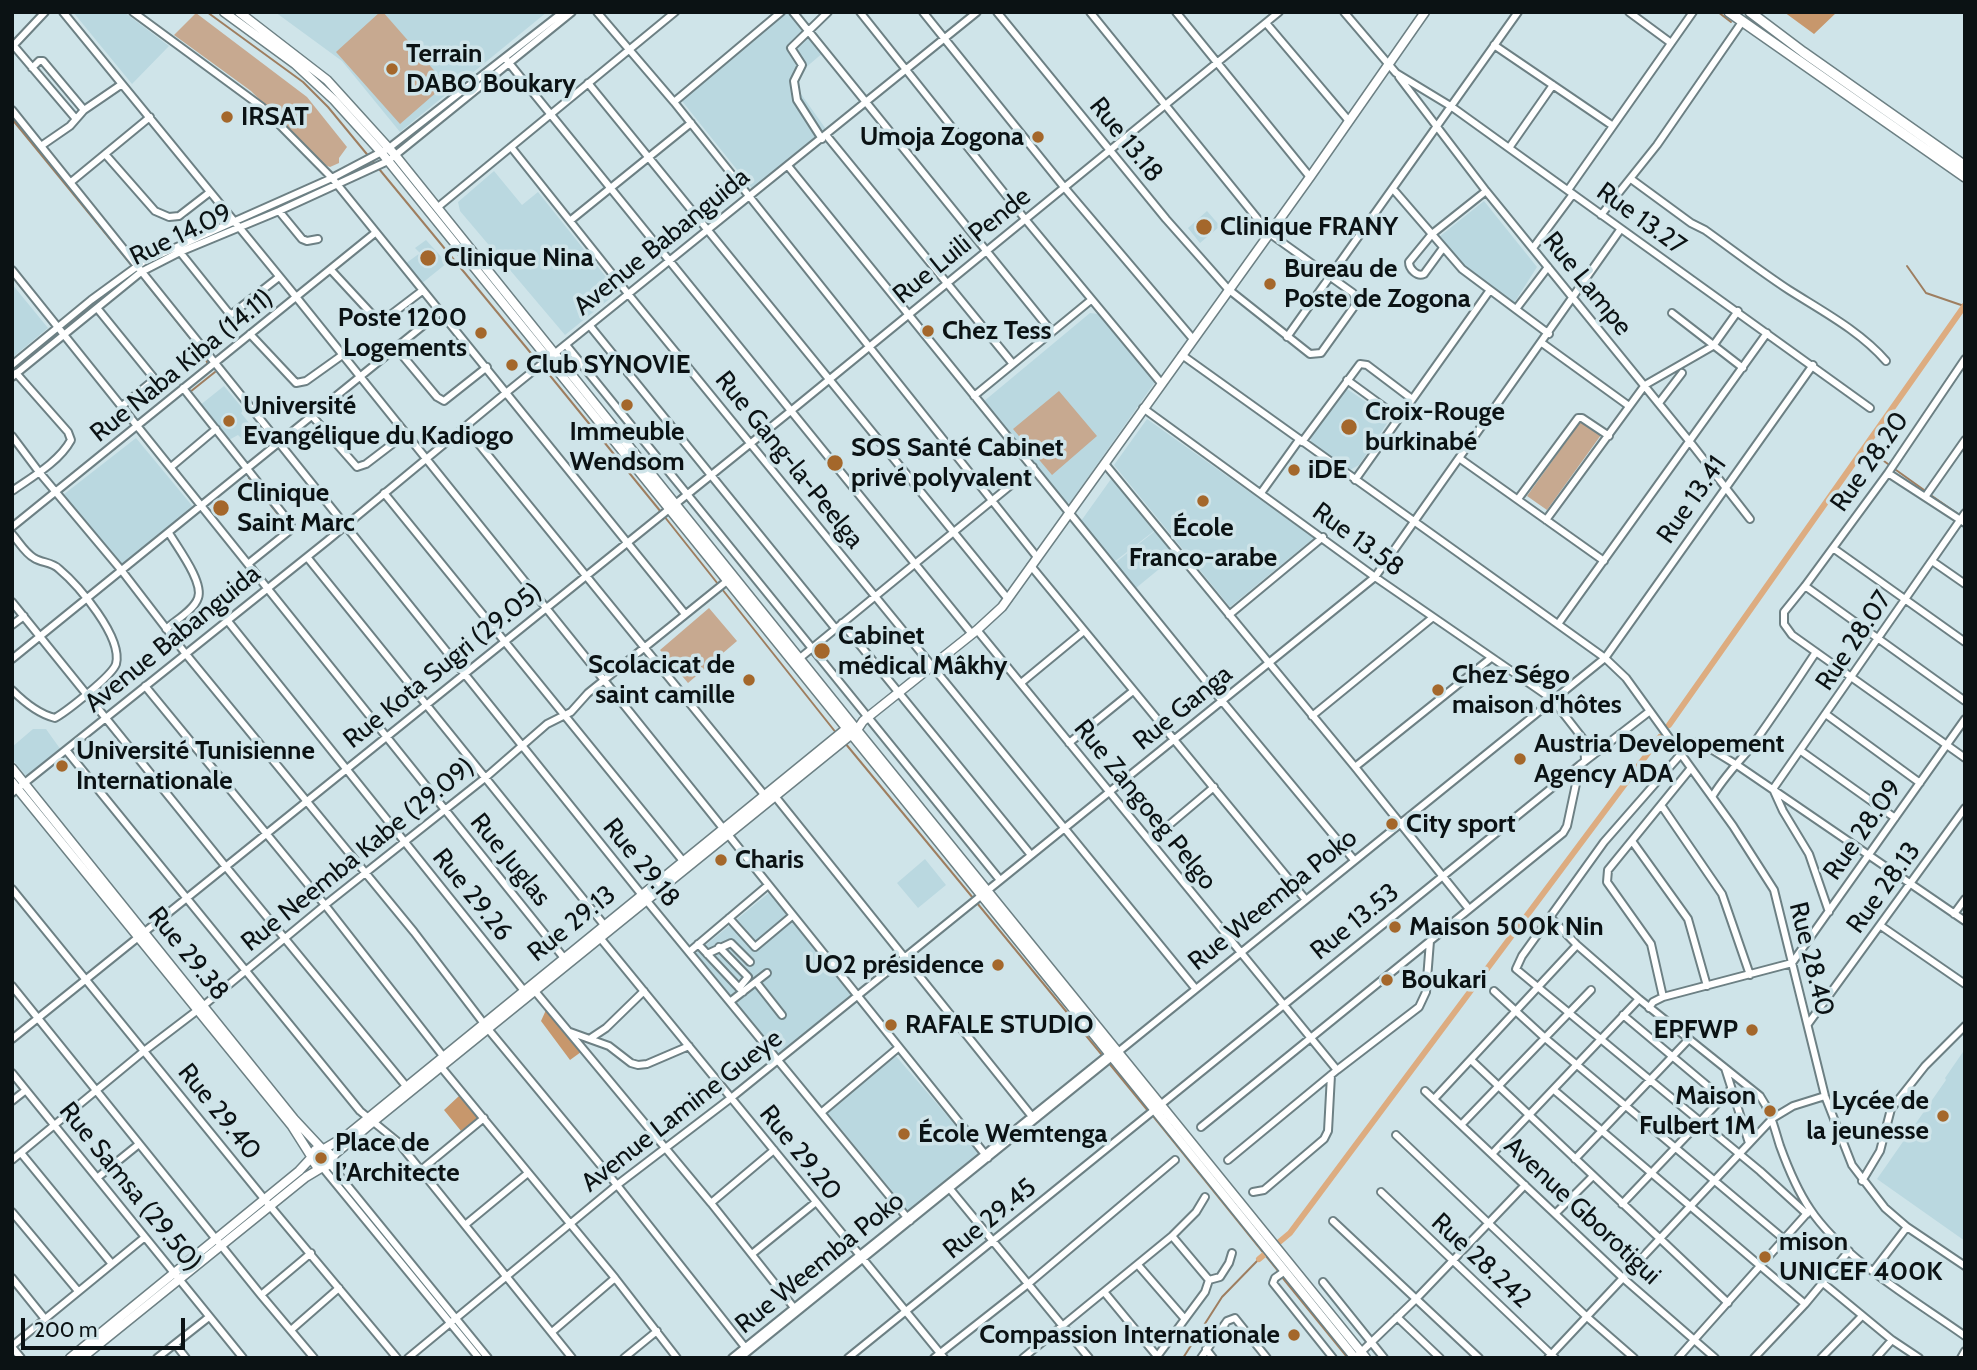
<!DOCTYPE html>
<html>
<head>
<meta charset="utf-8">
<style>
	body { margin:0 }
	#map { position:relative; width:1977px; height:1370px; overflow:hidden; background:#cfe4e9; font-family:Cabin,sans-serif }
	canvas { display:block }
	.frame { position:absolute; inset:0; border:14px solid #0b1214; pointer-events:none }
	.scale { position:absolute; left:21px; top:1318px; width:164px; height:32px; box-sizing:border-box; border:4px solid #0b1214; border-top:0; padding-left:9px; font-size:21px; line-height:24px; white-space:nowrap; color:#0b1214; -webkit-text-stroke:5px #cfe4e9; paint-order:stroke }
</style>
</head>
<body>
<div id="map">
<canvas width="1977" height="1370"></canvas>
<div class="frame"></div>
<div class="scale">200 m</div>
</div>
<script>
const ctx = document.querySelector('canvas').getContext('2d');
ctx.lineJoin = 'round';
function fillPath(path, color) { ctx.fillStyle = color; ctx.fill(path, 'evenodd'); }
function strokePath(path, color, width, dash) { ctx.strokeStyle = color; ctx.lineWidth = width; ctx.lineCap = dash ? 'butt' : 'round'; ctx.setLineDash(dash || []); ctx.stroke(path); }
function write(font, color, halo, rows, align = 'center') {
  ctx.font = font + ' Cabin,sans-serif'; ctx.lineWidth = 7; ctx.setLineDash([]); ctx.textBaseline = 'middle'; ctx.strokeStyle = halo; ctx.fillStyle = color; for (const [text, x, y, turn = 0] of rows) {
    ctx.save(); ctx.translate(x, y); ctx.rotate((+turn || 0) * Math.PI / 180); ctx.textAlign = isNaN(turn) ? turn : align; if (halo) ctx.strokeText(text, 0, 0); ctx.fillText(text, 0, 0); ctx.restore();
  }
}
const built = new Path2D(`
	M73 12H124L169 46 132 84Z
	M275 12H547L400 132 342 61Z
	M785 12H789L824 52 791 80 828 132 754 191 682 101Z
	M494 171 522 205 538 192 618 292 565 335 460 211 458 202Z
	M1484 201 1537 267 1514 303 1462 264 1439 237Z
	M1207 211 1220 226 1200 243 1188 228Z
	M426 240 447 263 421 284 405 264 420 253 415 248Z
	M12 284 48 328 12 358Z
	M1090 313 1098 314 1155 382 1070 503 1065 502 983 402Z
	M224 386 244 410 241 413 254 429 242 439 238 435 227 441 199 406Z
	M1341 389H1347L1388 417V422L1359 465 1348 471 1312 447 1310 432Z
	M1147 419 1314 538 1230 607 1114 465Z
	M136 438 194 508 121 566 63 495Z
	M1111 479 1154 531 1114 562 1081 521Z
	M1155 531 1175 556 1136 588 1115 563Z
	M33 729H46L61 750 27 777 12 759V747Z
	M925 859 946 885 918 908 897 883Z
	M770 892 851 995 777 1055 695 954Z
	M1965 1049V1241L1877 1179 1946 1080 1945 1078Z
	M895 1055 981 1155 910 1213 827 1112Z`);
const green = new Path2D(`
	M380 12H383L446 84 400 124 336 52Z
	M196 13 307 97 347 147 339 158V163L330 167 325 165 251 91 174 35Z
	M1059 391 1097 436 1052 475 1013 429Z
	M1581 421 1601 435 1547 510 1527 496Z
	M709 608 737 641 688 683 660 650Z`);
const forest = new Path2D(`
	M1784 12H1837L1814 34Z
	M546 1010 581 1052 570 1060 541 1021Z
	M459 1096 478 1118 461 1131 444 1110Z`);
const stream = new Path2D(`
	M207 12 303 82 328 107 539 363
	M1718 12 1731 22
	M12 119 133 267
	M1907 266 1926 293 1964 306
	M145 282 203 354 208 364
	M543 367 661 512
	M190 392 215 372
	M1865 447 1888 464
	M1896 470 1924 490
	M249 478 288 527
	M1932 496 1958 514
	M664 516 837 734
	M845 743 973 898
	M977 903 1102 1055
	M1108 1062 1149 1112
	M1153 1116 1279 1272
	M1282 1277 1348 1358
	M1183 1358 1222 1297 1259 1259`);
const canal = new Path2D(`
	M1669 725 1965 305
	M1259 1259 1290 1233 1660 737`);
const minor = new Path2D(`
	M63 12 297 298 988 1158
	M133 12 262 107 332 178 685 614
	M597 12 674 102 1037 557
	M793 12 1052 332
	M860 12 1025 219 1161 383
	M923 12 1064 187 1193 339
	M997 12 1166 219 1228 289 1310 354 1321 353 1356 304 1353 293 1269 233 1090 12
	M1176 12 1310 177
	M1344 12 1396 73 1452 107 1870 408
	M1629 12 1671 43
	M1266 23 1349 121
	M1494 45 1613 126
	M14 46 76 119
	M12 47 45 12
	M505 58 972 634
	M32 68 39 61H43L84 110
	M1399 77 1486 191 1690 442 1750 519
	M588 83 1008 599
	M674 102 781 12
	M12 110 642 895 910 1221
	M826 135 1013 364
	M822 139 797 100 794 81 802 65 791 48 828 12
	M41 146 70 126 84 110 122 84
	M511 147 629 295 1195 988
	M1509 148 1553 85
	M105 154 155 211 169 217 179 216 210 192
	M788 166 1222 701 1354 860
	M1631 179 1691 223 1705 230C1733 250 1760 271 1789 290 1822 311 1860 331 1886 361
	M71 182 150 117
	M1393 189 1462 269 1549 334
	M1568 190 1693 12
	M438 207 675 12
	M279 211 302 239 307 241 318 239
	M1601 215 1657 145 1742 22
	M571 220 691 123
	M1443 248 1424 274C1417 277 1409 269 1409 262L1432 234 1486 191
	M1533 248 1573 194
	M180 252 228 312 232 314 279 277
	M12 270 564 958
	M331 270 380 323 422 291
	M97 308 153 377 150 383 122 406
	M1516 309 1548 267
	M1672 313 1743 368
	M590 326 835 628
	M250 334 296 383 306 381 341 356
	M1287 337 1518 12
	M1542 343 1629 406
	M566 345 1000 880
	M397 349 437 397 444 401 487 367
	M1182 355 1605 658 1626 678 1733 826 1774 890 1825 1096 1852 1165 1885 1208 1907 1227 1965 1266
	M1965 359 1888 473 1805 586 1784 612V624L1792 635 1965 758
	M12 365 91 300 143 262 332 178 389 148 563 12
	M12 377 141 272 180 252 279 211 388 161 572 12
	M1347 380 1399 418
	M183 388 291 524 289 531 248 564
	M974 396 1091 300
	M1659 403 1682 373
	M1143 408 1375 577 1552 699 1584 740 1585 761
	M313 417 357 467 366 464 404 435
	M465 427 766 797
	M12 436 39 472 122 571 185 653 414 932 488 1029 617 1185 748 1351
	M1302 442 1360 364 1367 365 1412 399
	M1459 458 1604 561
	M1105 464 1355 767 1469 909
	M171 467 216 429
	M1888 473 1965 523
	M1355 480 1490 290
	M12 491C32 477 59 462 71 440L68 432 16 373
	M384 493 683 861
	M1261 493 1299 440
	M1925 497 1965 440
	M1518 499 1578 418H1582L1609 436
	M1546 520 1645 385 1713 346 1738 311
	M12 527 375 233
	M12 534C19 542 25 553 34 558 42 563 52 562 59 569 78 585 123 637 116 664 112 676 67 711 55 718 38 714 24 702 12 690
	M1833 548 1965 642
	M307 557 605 926
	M1932 561 1965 584
	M1031 566 1306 900
	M1805 586 1965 701
	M12 602 226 867 406 1086
	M1229 615 1323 537
	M227 620 525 992
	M842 623 1031 855
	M1558 624 1767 333
	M12 625 24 616
	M166 629C176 620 194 610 198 598 204 582 177 547 169 533
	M977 630 1337 1070
	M800 658 1033 467
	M12 659 441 311
	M1021 683 1084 631
	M145 686 325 905 443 1056
	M1827 715 1920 783
	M1312 716 1432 618
	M1069 743 1133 691
	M1677 749 1695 742 1701 743 1737 765 1965 921
	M66 750 360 1111 398 1142 572 1358
	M1801 751 1895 818
	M1681 754 1604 842 1522 956 1516 969 1760 1171 1807 1214
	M1355 767 1491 658
	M12 793 327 541 507 392 977 12
	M774 795 1034 1119
	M1712 797C1723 778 1738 763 1752 746 1774 715 1795 684 1816 652
	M1661 805 1722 894 1750 975
	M1150 841 1214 787
	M1632 841 1688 919 1707 986
	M12 889 270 1206 397 1358
	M1829 912 1809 854 1783 811 1773 789 1965 513
	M1954 914 1965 899
	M729 918 755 947 792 916
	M1551 918 1577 945 1639 999 1760 1096C1771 1112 1774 1127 1780 1146 1788 1168 1797 1190 1810 1209 1843 1259 1916 1301 1965 1336
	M1881 926 1965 984
	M601 939 944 1358
	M698 944 743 992
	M719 947 748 977 739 988
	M689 952 767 886
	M707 954 731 943 750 962
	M756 982 782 1015
	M12 986 261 1295 314 1358
	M534 990 711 1203 795 1309
	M1494 991 1545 1038 1785 1240
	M1663 997 1651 944 1607 882 1608 870 1691 768
	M731 1001 767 973
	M1649 1008 1653 1002 1663 997 1792 963 1965 719
	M1623 1015 1722 1098
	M1808 1024 1965 808
	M570 1032 609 1046 631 1063 638 1065 647 1064 689 1046
	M591 1038 606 1028 644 991
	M12 1039 792 410 1279 12
	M1471 1060 1728 1303
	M441 1067 615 1278 677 1358
	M1725 1068 1749 1143
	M12 1073 243 1358
	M1554 1090 1805 1304
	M1425 1091 1623 1278 1715 1358
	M1434 1099 1577 945
	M12 1101 26 1090
	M822 1112 898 1048
	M1461 1125 1591 990
	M1201 1127 1563 833 1567 826 1580 765 1650 711
	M1396 1135 1587 1317 1634 1358
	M21 1153 112 1264
	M1492 1154 1639 999
	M1575 1159 1689 1039
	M12 1160 144 1051 203 1006 325 905 485 778 547 724 571 712 588 693 727 581
	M1228 1160 1337 1070 1419 1007 1426 992 1430 941
	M329 1163 488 1358
	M323 1168 479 1358
	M421 1170 484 1118
	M97 1178 139 1144
	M1862 1181 1880 1151 1891 1109 1925 1066 1965 1026
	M950 1189 1089 1358
	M1253 1192 1264 1190 1324 1139 1328 1131 1331 1075
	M1381 1192 1555 1358
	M711 1203 774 1150
	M1622 1204 1731 1089
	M12 1212 78 1291
	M1556 1213 1593 1176
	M1333 1221 1479 1358
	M465 1225 528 1173
	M1172 1236 1209 1280 1220 1277 1229 1263 1232 1253
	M752 1254 816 1202
	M1138 1265 1184 1318
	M1874 1270 1907 1227
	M1285 1271 1275 1278 1273 1283 1333 1358
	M12 1278 45 1319
	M1323 1282 1384 1358
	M1823 1283 1892 1340 1919 1358
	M1105 1293 1157 1356
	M261 1295 311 1253
	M1397 1317 1440 1358
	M291 1330 339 1288
	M552 1332 615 1278
	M175 1344 186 1358
	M12 1346 145 1237
	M12 1347 21 1358
	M1206 1349 1213 1358
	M157 1358 209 1317
	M408 1358 617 1185 731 1098 1375 577 1620 230
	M624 1358 657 1331
	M732 1358 1113 1051
	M740 1358 1605 658 1813 365
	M848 1358 1580 765
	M934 1358 1028 1284 1175 1160
	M1023 1358 1172 1236 1196 1212 1205 1197
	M1156 1358 1205 1292 1209 1280
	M1201 1358 1227 1321 1235 1318 1267 1358
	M1355 1358 1416 1299 1525 1185
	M1548 1358 1773 1118 1793 1106 1825 1096
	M1678 1358 1809 1211
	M1754 1358 1805 1304 1849 1251
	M1821 1358 1862 1316
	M1876 1358 1892 1340
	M1961 1358 1965 1351`);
const major = new Path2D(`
	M224 12 295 64 334 100 381 152 1355 1358
	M239 12 327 80 395 155 857 730 1366 1358
	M12 768 294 1119 322 1149
	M12 782 292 1126 311 1156
	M324 1149 346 1136 847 728
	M330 1158 329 1153 322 1149 315 1150 311 1158 317 1167 327 1166 335 1154 374 1121 857 730 863 721 977 630 1002 607 1310 177 1425 12
	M70 1358 299 1171 311 1158
	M82 1358 306 1177 321 1168`);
const highway = new Path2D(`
	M1729 12 1965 177
	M1750 12 1803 52 1965 166`);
const markers = [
	[392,69,7,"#a4672b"],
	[227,117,7,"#a4672b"],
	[1038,137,7,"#a4672b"],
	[1204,227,9,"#a4672b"],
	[428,258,9,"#a4672b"],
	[1270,284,7,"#a4672b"],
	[928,331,7,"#a4672b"],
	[481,333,7,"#a4672b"],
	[512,365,7,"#a4672b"],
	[627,405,7,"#a4672b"],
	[229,421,7,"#a4672b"],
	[1349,427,9,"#a4672b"],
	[835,463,9,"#a4672b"],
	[1294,470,7,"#a4672b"],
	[1203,501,7,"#a4672b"],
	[221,508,9,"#a4672b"],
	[822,651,9,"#a4672b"],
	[749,680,7,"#a4672b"],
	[1438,690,7,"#a4672b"],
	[1520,759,7,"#a4672b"],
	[62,766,7,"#a4672b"],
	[1392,824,7,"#a4672b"],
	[721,860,7,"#a4672b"],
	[1395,927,7,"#a4672b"],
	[998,965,7,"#a4672b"],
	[1387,980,7,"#a4672b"],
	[891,1025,7,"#a4672b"],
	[1752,1030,7,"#a4672b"],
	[1770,1111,7,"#a4672b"],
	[1943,1116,7,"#a4672b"],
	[904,1134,7,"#a4672b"],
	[321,1158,7,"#a4672b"],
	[1765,1257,7,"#a4672b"],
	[1294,1335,7,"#a4672b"]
];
const poiNames = [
	["Terrain",406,54],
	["DABO Boukary",406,84],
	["IRSAT",241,117],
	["Umoja Zogona",1024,137,"right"],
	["Clinique FRANY",1220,227],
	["Clinique Nina",444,258],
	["Bureau de",1284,269],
	["Poste de Zogona",1284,299],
	["Poste 1200",467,318,"right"],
	["Logements",467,348,"right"],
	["Chez Tess",942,331],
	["Club SYNOVIE",526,365],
	["Université",243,406],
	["Evangélique du Kadiogo",243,436],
	["Croix-Rouge",1365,412],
	["burkinabé",1365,442],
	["Immeuble",627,432,"center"],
	["Wendsom",627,462,"center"],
	["SOS Santé Cabinet",851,448],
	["privé polyvalent",851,478],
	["iDE",1308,470],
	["Clinique",237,493],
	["Saint Marc",237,523],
	["École",1203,528,"center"],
	["Franco-arabe",1203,558,"center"],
	["Cabinet",838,636],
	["médical Mâkhy",838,666],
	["Scolacicat de",735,665,"right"],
	["saint camille",735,695,"right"],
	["Chez Ségo",1452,675],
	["maison d'hôtes",1452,705],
	["Austria Developement",1534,744],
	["Agency ADA",1534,774],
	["Université Tunisienne",76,751],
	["Internationale",76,781],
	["City sport",1406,824],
	["Charis",735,860],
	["Maison 500k Nin",1409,927],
	["UO2 présidence",984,965,"right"],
	["Boukari",1401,980],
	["RAFALE STUDIO",905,1025],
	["EPFWP",1738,1030,"right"],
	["Maison",1756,1096,"right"],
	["Fulbert 1M",1756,1126,"right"],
	["Lycée de",1929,1101,"right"],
	["la jeunesse",1929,1131,"right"],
	["École Wemtenga",918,1134],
	["Place de",335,1143],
	["l’Architecte",335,1173],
	["mison",1779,1242],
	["UNICEF 400K",1779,1272],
	["Compassion Internationale",1280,1335,"right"]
];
const streetNames = [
	["Rue 13.18",1126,140,51],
	["Rue 13.27",1641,219,36],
	["Rue 14.09",181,235,-26],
	["Avenue Babanguida",662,242,-39],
	["Rue Luili Pende",962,246,-39],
	["Rue Lampe",1587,284,51],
	["Rue Naba Kiba (14.11)",182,366,-39],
	["Rue Gang-la-Peelga",789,460,51],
	["Rue 28.20",1870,462,-55],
	["Rue 13.41",1692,500,-55],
	["Rue 13.58",1358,540,36],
	["Avenue Babanguida",173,639,-39],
	["Rue 28.07",1854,641,-56],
	["Rue Kota Sugri (29.05)",443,666,-39],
	["Rue Ganga",1183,708,-39],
	["Rue Zangoeg Pelgo",1145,805,51],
	["Rue 28.09",1863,830,-55],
	["Rue Neemba Kabe (29.09)",358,855,-39],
	["Rue Juglas",510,860,51],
	["Rue 29.18",641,863,51],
	["Rue 28.13",1884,888,-54],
	["Rue 29.26",472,895,51],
	["Rue Weemba Poko",1273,900,-39],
	["Rue 13.53",1355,922,-39],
	["Rue 29.13",572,924,-39],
	["Rue 29.38",188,954,51],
	["Rue 28.40",1811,959,76],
	["Avenue Lamine Gueye",682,1111,-38],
	["Rue 29.40",219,1112,51],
	["Rue 29.20",800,1153,51],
	["Rue Samsa (29.50)",130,1187,51],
	["Avenue Gborotigui",1582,1211,43],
	["Rue 29.45",990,1219,-39],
	["Rue 28.242",1481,1261,43],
	["Rue Weemba Poko",820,1263,-39]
];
fillPath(built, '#bad8e0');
fillPath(green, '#c7a990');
fillPath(forest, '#c7976c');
strokePath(stream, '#9e7e60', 2);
strokePath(canal, '#ddac80', 6);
strokePath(minor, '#6d8084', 10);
strokePath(major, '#6d8084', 11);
strokePath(highway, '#6d8084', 12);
strokePath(minor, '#fff', 6);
strokePath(major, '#fff', 8);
strokePath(highway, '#fff', 9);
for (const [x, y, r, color] of markers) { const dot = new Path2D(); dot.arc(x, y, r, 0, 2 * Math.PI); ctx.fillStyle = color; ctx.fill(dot); strokePath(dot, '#cfe4e9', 2.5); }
write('bold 26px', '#0b1214', '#cfe4e9', poiNames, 'left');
write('26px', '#0b1214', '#cfe4e9', streetNames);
</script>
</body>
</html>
